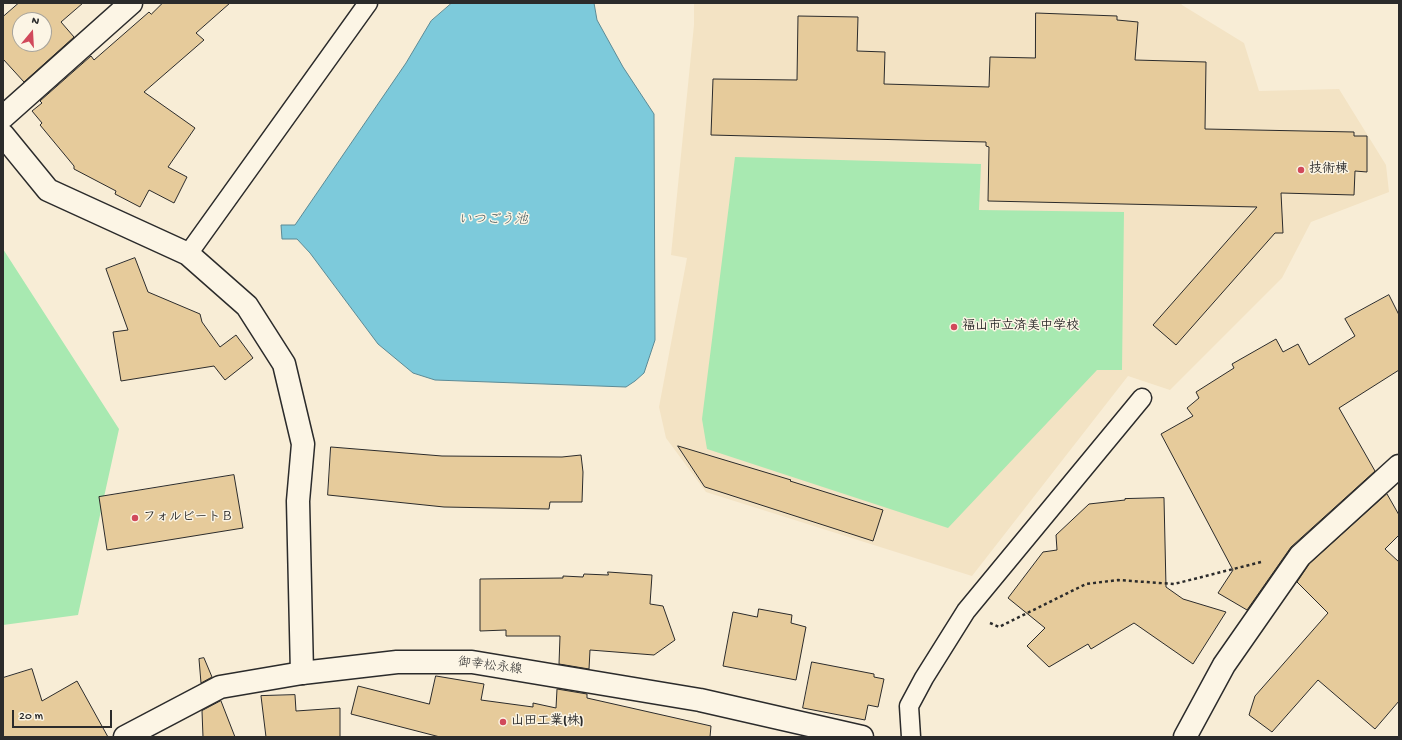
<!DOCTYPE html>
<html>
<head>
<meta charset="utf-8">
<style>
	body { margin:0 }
	#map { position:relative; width:1402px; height:740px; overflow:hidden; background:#f8edd6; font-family:"Gochi Hand",sans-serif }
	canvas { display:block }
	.frame { position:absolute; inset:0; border:4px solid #2b2b2b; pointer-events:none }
	.north { position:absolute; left:12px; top:12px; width:40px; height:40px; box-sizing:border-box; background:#fcf5e5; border:1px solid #a8a49b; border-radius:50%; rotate:18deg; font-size:11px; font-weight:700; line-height:16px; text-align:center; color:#2b2b2b }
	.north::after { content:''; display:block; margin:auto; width:14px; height:18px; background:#d1495b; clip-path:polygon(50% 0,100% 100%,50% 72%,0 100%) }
	.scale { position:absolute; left:12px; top:710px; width:100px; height:18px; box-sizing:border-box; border:2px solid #2b2b2b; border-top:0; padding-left:5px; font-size:12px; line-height:14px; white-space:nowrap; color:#2b2b2b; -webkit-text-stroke:3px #fcf5e5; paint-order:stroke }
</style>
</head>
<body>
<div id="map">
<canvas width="1402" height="740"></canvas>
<div class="frame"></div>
<div class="north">N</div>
<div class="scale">20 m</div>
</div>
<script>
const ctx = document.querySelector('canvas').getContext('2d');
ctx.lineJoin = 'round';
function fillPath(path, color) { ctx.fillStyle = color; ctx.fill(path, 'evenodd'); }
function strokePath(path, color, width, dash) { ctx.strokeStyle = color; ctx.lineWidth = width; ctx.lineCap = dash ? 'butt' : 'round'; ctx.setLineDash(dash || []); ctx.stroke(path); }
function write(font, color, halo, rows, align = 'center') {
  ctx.font = font + ' "Gochi Hand","Klee One",sans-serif'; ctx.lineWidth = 3; ctx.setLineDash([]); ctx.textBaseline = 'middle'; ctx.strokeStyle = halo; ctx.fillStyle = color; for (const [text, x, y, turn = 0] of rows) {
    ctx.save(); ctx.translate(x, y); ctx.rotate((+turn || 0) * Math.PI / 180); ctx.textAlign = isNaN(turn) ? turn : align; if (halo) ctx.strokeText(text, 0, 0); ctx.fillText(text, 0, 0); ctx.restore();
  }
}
const built = new Path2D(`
	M694 3H1181L1182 5 1244 43 1259 91 1339 89 1386 165 1389 192 1311 222 1282 278 1170 390 1128 376 972 576 706 492 666 438 659 407 687 258 671 255 694 25Z`);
const green = new Path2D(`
	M735 157 981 164 979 210 1124 212 1122 370H1097L948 528 707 449 702 419Z
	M3 249 119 429 78 615 3 625Z`);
const water = new Path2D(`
	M452 3H594L597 20 623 67 654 114 655 340 644 373 635 381 626 387 435 380 413 373 378 344 310 253 297 239H282L281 225H295L406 63 431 21Z`);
const building = new Path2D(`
	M19 3H83L61 22 74 37 24 82 3 59V17ZM20 20H44V44H20Z
	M163 3H230L196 33 204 40 144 92 195 128 168 167 187 177 174 203 149 190 140 207 115 194 116 191 74 169V166L40 125 42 123 32 111 42 103 40 101 91 56 94 60 149 12 151 14Z
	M1036 13 1117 16V20L1138 22 1135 60 1206 62 1205 129 1354 132V136H1367V172L1355 171 1354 195 1281 193 1283 233H1275L1176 345 1153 325 1257 207 988 201 989 147 986 146V142L711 135 713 79 797 80 798 16 858 17 857 51 885 52 884 84 989 87 990 57 1035 58Z
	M135 258 148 292 200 314 202 322 220 347 236 335 253 358 225 380 214 366 121 381 113 332 128 330 106 269Z
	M1389 295 1399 315V370L1339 408 1375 471 1291 547 1247 610 1218 593 1233 570 1161 434 1193 416 1187 408 1199 398 1196 392 1234 368 1232 364 1276 339 1283 352 1298 344 1309 365 1355 336 1345 319Z
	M678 446 791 480 790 481 883 510 873 541 705 487Z
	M331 447 442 456 562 457 581 455 583 472 582 502H550L549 509 444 507 328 495Z
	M234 475 243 528 107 550 99 497Z
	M1387 494 1399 515V535L1385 549 1399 562V701L1375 729 1318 680 1272 732 1249 715 1255 696 1328 613 1297 582 1309 564Z
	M1164 498 1166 587 1183 599 1226 612 1193 664 1134 623 1091 649 1088 644 1049 667 1027 646 1045 628 1008 598 1043 552 1057 550 1056 535 1089 504 1125 500V499Z
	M608 572 652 575 650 604 663 606 675 640 654 655 590 650 589 669 559 664 560 636H506V630L480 631V579L563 578V576L583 577 584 574 608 575Z
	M759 609 792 615 791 623 806 627 796 680 723 666 733 612 757 617Z
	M204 658 212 677 201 683 199 659Z
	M812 662 874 674V677L884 679 878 707 868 705 865 720 803 708Z
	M32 669 42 701 77 681 108 737H3V678Z
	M436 676 484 684 481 700 533 707V703L556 708 557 689 587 694V698L711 726 710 737H440L351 714 358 686 429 704Z
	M295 695 296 711 340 708V737H266L261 696Z
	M221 701 235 737H203L202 711Z`);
const path = new Path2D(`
	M990 623 999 627 1086 584 1118 580 1174 584 1261 562`);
const lane = new Path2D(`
	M188 254 368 3
	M911 737 909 706 924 678 966 611 1142 398`);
const street = new Path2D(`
	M3 117 131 3
	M3 135 48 190 188 254 247 306 284 364 303 444 298 501 302 673
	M1185 737 1224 665 1300 556 1399 466`);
const secondary = new Path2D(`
	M125 737 220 687 302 673 397 662H472L700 700 862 737`);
const markers = [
	[1301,170,4,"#d1495b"],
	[954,327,4,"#d1495b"],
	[135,518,4,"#d1495b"],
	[503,722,4,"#d1495b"]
];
const poiNames = [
	["技術棟",1309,170],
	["福山市立済美中学校",962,327],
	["フォルビートＢ",143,518],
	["山田工業(株)",511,722]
];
const streetNames = [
	["御幸松永線",490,667,7]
];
const waterNames = [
	["いつごう池",493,221]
];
fillPath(built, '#f3e3c4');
fillPath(green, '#a8e9b1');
fillPath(water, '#7dcadb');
strokePath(water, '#5c8a95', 1);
fillPath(building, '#e6cb9b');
strokePath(building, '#2b2b2b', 1);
strokePath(lane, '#2b2b2b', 21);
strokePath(street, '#2b2b2b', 25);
strokePath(secondary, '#2b2b2b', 25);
strokePath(path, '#2b2b2b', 2.5, [3, 3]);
strokePath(lane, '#fcf5e5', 18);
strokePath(street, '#fcf5e5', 22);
strokePath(secondary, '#fcf5e5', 22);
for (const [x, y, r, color] of markers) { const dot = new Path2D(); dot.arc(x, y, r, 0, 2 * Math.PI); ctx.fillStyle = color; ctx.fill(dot); strokePath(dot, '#fcf5e5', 1.5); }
write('bold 13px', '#2b2b2b', '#fcf5e5', poiNames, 'left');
write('13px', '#2b2b2b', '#fcf5e5', streetNames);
write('italic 14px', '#445b60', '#fcf5e5', waterNames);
</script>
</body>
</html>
